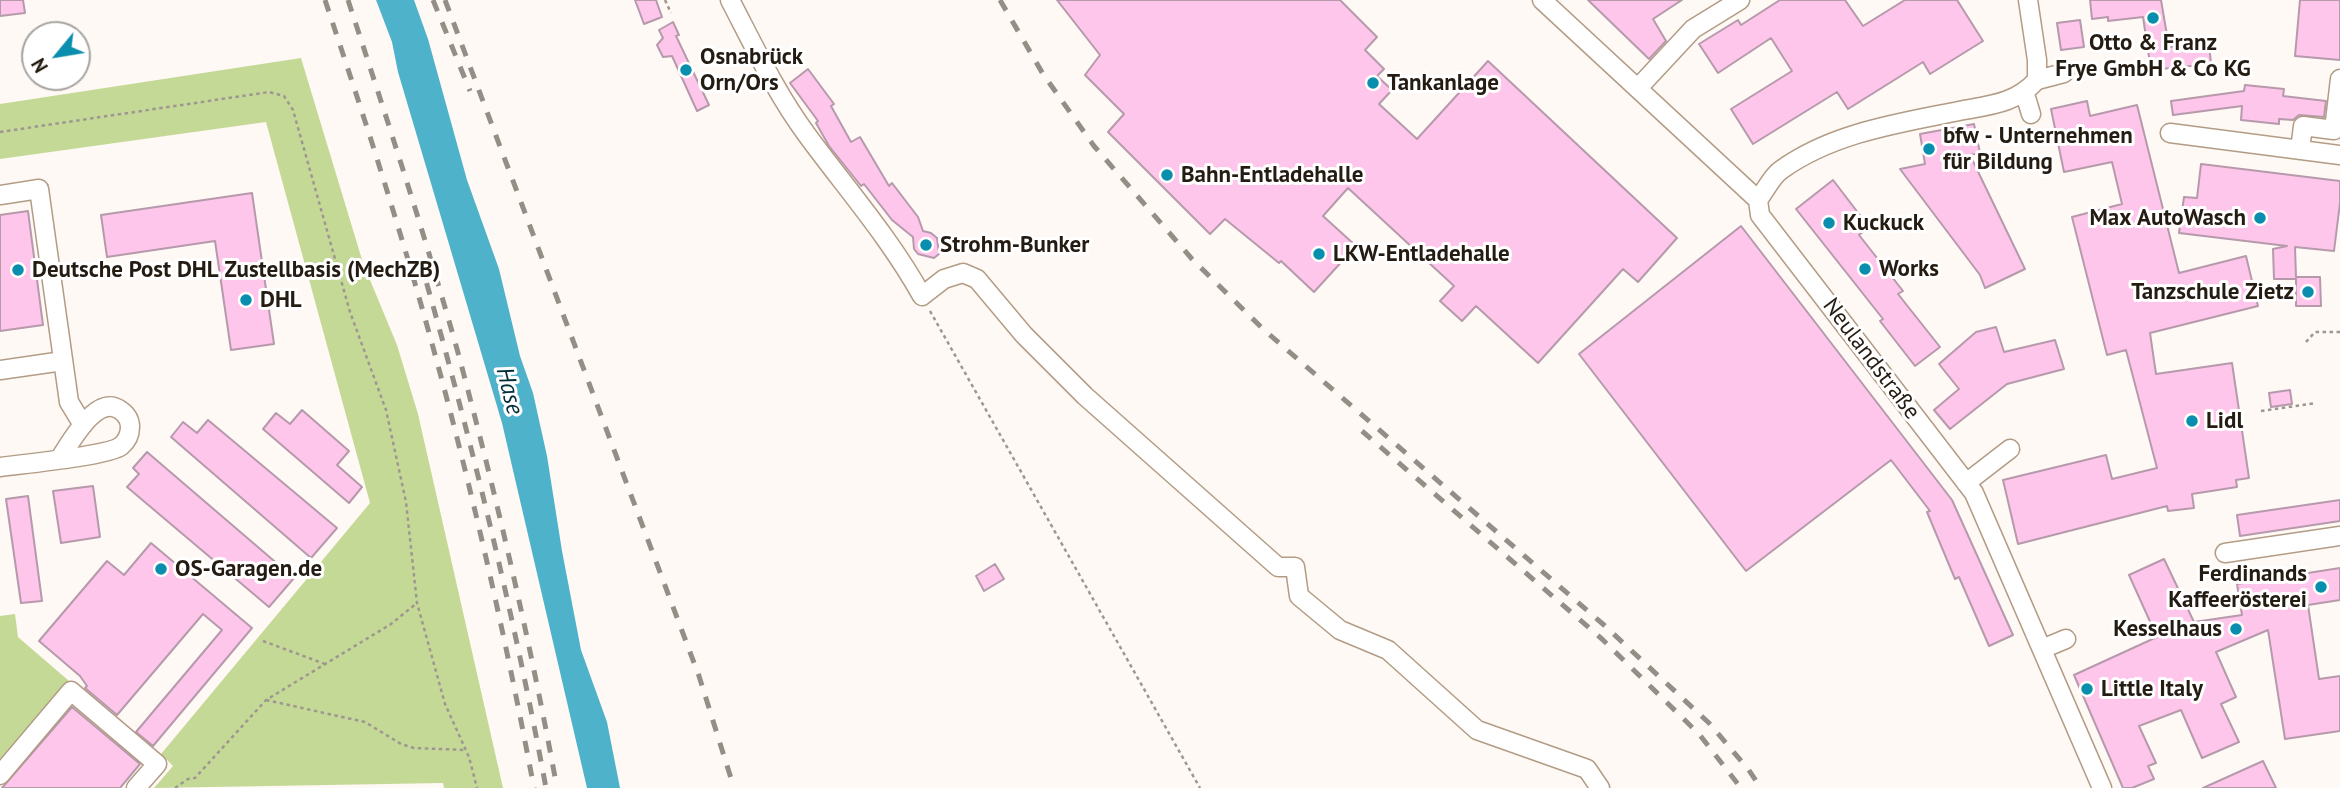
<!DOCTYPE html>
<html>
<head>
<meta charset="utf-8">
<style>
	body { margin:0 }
	#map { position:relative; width:2340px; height:788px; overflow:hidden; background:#fef9f4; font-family:"PT Sans",sans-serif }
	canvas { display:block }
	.north { position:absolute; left:21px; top:21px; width:70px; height:70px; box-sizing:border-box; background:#fff; border:2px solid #a7a4a1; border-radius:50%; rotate:240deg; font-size:19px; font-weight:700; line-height:28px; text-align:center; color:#241c13 }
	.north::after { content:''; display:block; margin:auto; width:24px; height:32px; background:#0a8ead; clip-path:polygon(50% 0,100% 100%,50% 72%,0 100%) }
</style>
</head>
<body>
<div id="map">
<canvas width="2340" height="788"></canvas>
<div class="north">N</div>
</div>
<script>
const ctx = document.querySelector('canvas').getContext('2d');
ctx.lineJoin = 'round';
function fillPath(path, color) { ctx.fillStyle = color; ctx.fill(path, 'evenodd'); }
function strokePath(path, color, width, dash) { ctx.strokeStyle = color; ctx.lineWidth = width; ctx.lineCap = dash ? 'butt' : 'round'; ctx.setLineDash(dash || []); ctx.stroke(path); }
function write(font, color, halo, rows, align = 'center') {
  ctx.font = font + ' "PT Sans",sans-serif'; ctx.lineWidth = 6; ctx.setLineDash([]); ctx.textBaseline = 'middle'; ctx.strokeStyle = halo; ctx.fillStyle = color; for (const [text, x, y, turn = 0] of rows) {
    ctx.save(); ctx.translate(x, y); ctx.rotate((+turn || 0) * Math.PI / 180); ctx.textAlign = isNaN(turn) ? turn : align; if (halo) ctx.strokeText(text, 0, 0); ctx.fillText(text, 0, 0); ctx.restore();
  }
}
const green = new Path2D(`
	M301 58 363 263 397 345 418 414 503 788H444L443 783 154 788 173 766 161 754 370 503 266 122 0 159V104Z
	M15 614 18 637 69 681 0 763V616Z`);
const water = new Path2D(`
	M376 0H414L428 39 467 180 499 269 520 356 533 393 547 456 562 551 581 650 607 722 620 788H587L502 423 398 72 392 42Z`);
const building = new Path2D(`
	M0 0H23L25 13 0 16Z
	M635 0H656L662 17 644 24Z
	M1057 0H1340L1377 37 1365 50 1384 69 1377 76 1392 90 1379 104 1417 139 1488 61 1677 238 1638 282 1623 269 1538 363 1476 306 1462 321 1440 301 1454 286 1348 188 1323 216 1356 246 1314 292 1281 261 1279 263 1225 219 1210 234 1108 132 1124 114 1085 75 1100 55Z
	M1588 0H1682L1653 19 1666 41 1649 59Z
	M1780 0H1845L1863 26 1905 0H1957L1983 41 1930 74 1923 62 1848 109 1837 92 1753 144 1731 109 1792 71 1771 38 1718 73 1699 44 1738 20 1741 25Z
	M2090 0H2161L2169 47 2209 43 2211 64 2151 70 2143 17 2108 21V17L2092 19Z
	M2300 0H2340V60L2295 56Z
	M2080 20 2084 47 2061 50 2057 23Z
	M673 22 679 35 676 36 709 105 697 111 672 56 663 57 657 45 663 38 659 30Z
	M808 69 834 104 831 106 851 142 860 137 889 186 892 183 918 217 923 231 931 233 937 238 939 254 934 258 918 254 914 249 913 237 892 220 864 184 861 186 829 146 816 123 818 121 790 83Z
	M2245 85 2284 89 2283 96 2326 101 2324 117 2299 115 2293 120 2279 119V124L2241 120 2242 106 2173 115 2171 101 2244 91Z
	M2087 101 2090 116 2137 105 2179 273 2246 256 2258 306 2150 333 2156 374 2232 363 2249 478 2236 480 2237 487 2192 494 2194 508 2168 511 2167 506 2018 544 2003 480 2106 455 2112 479 2157 468 2126 350 2107 355 2072 217 2122 204 2112 162 2064 172 2051 109Z
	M1974 124 1980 153 1970 155 2025 269 1985 288 1980 275 1900 169 1925 164 1920 134Z
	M2201 164 2340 181V203L2334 251 2295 247 2296 277H2320L2321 306H2296V279H2274L2273 249 2287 246 2179 233 2184 197 2197 198Z
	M1833 180 1869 227 1859 235 1903 291 1898 294 1940 347 1915 366 1880 321 1883 319 1796 209Z
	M252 193 274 344 231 350 215 241 107 257 101 215Z
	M28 211 43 325 0 331V215Z
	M1741 226 1952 500 2013 635 1989 646 1959 577 1955 579 1927 512 1930 511 1891 460 1746 571 1579 354Z
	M1996 327 2004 352 2055 340 2064 369 2007 384 1950 429 1934 410 1959 389 1939 364 1976 332Z
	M2290 390 2292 404 2271 407 2269 393Z
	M302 410 349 451 337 465 362 487 349 503 263 429 276 413 290 424Z
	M208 420 337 528 311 558 171 437 183 422 197 433Z
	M147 452 294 578 269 607 127 487 139 474 133 468Z
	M93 486 100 537 61 543 53 491Z
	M28 496 42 601 21 603 6 499Z
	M2340 500V521L2240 536 2237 515Z
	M151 543 252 628 153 746 136 732 222 630 203 614 117 715 85 688 87 686 80 676 39 641 107 561 124 575Z
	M2164 559 2194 622 2242 615 2237 584 2340 568V600L2308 605 2319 679 2340 676V731L2285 739 2268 630 2216 652 2236 697 2221 704 2239 742 2202 758 2181 710 2139 726 2156 763 2148 766 2154 779 2132 788H2123L2074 675 2157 637 2129 575Z
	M995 564 1004 579 984 591 976 576Z
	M72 707 140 764 120 788H2Z
	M2263 761 2276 788H2203Z`);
const path = new Path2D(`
	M665 0 671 13
	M0 132 269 92 284 96 293 110 350 312 386 410 406 502 417 603 445 704 469 757 477 788
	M930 311 1200 788
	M2306 342 2315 332H2340
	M2261 411 2316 403
	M263 641 325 664
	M266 700 365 722 401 744 414 748 466 750
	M175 788 188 779 195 778 266 700 391 624 417 603`);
const minor = new Path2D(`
	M730 0C754 46 776 93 807 135 846 188 890 238 922 296L944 279 963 273 977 279 1024 335 1085 396 1278 567H1295L1299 596 1340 630 1388 650 1477 730 1587 769 1600 788
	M1542 0 1758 200 1760 215 1974 493 2102 788
	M2037 80 2064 73
	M1638 88 1693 29 1740 0
	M2025 94 2031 114
	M2170 133 2340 155
	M2300 150 2303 126 2334 130 2340 79
	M0 195 39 189 69 402 83 425
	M1758 200C1765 191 1772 176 1781 170 1832 133 1899 123 1959 111 1990 105 2015 104 2037 80V60L2028 0
	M0 370 63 361
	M0 467C22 464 108 456 121 446 127 441 130 435 130 427 130 420 126 414 120 410 97 393 71 442 60 458
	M1966 483 2010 449
	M2225 553 2340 536
	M2042 649 2066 639
	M0 775 71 691 157 764 136 788`);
const rail = new Path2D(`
	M325 0C348 69 371 138 392 207 451 397 497 592 534 788
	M348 0C386 116 424 232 457 349 496 494 530 640 557 788
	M433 0 470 91
	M445 0 699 676 734 788
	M1000 0 1043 74 1094 146 1192 259 1263 329 1604 625 1709 723 1748 769 1761 788
	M420 260C470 434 513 610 546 788
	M1362 431 1602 639 1699 734 1741 788`);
const markers = [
	[2153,18,7,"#0a8ead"],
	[686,70,7,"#0a8ead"],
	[1373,83,7,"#0a8ead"],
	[1929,149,7,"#0a8ead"],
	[1167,175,7,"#0a8ead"],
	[2260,218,7,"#0a8ead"],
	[1829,223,7,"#0a8ead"],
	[926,245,7,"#0a8ead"],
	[1319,254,7,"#0a8ead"],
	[1865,269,7,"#0a8ead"],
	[18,270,7,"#0a8ead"],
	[2308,292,7,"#0a8ead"],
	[246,300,7,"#0a8ead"],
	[2192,421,7,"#0a8ead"],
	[161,569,7,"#0a8ead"],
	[2321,587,7,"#0a8ead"],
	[2236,629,7,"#0a8ead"],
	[2087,689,7,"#0a8ead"]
];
const poiNames = [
	["Otto & Franz",2153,43,"center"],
	["Frye GmbH & Co KG",2153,69,"center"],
	["Osnabrück",700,57],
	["Orn/Ors",700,83],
	["Tankanlage",1387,83],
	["bfw - Unternehmen",1943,136],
	["für Bildung",1943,162],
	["Bahn-Entladehalle",1181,175],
	["Max AutoWasch",2246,218,"right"],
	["Kuckuck",1843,223],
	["Strohm-Bunker",940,245],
	["LKW-Entladehalle",1333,254],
	["Works",1879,269],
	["Deutsche Post DHL Zustellbasis (MechZB)",32,270],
	["Tanzschule Zietz",2294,292,"right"],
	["DHL",260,300],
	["Lidl",2206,421],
	["OS-Garagen.de",175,569],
	["Ferdinands",2307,574,"right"],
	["Kaffeerösterei",2307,600,"right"],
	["Kesselhaus",2222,629,"right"],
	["Little Italy",2101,689]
];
const streetNames = [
	["Neulandstraße",1871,359,53]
];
const waterNames = [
	["Hase",509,391,76]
];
fillPath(green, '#c5d997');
fillPath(water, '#4eb2cb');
fillPath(building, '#fec6ea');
strokePath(building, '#b69aac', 2);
strokePath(minor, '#b29c85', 21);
strokePath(path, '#9e9791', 2.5, [3.5, 3.5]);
strokePath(minor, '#fff', 18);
strokePath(rail, '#948e87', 5, [12, 12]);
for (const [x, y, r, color] of markers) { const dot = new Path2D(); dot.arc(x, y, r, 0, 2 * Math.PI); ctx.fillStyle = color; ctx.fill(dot); strokePath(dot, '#fff', 2.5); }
write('bold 23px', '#241c13', '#fff', poiNames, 'left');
write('23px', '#241c13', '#fff', streetNames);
write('italic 24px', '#002f3a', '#fff', waterNames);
</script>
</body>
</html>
